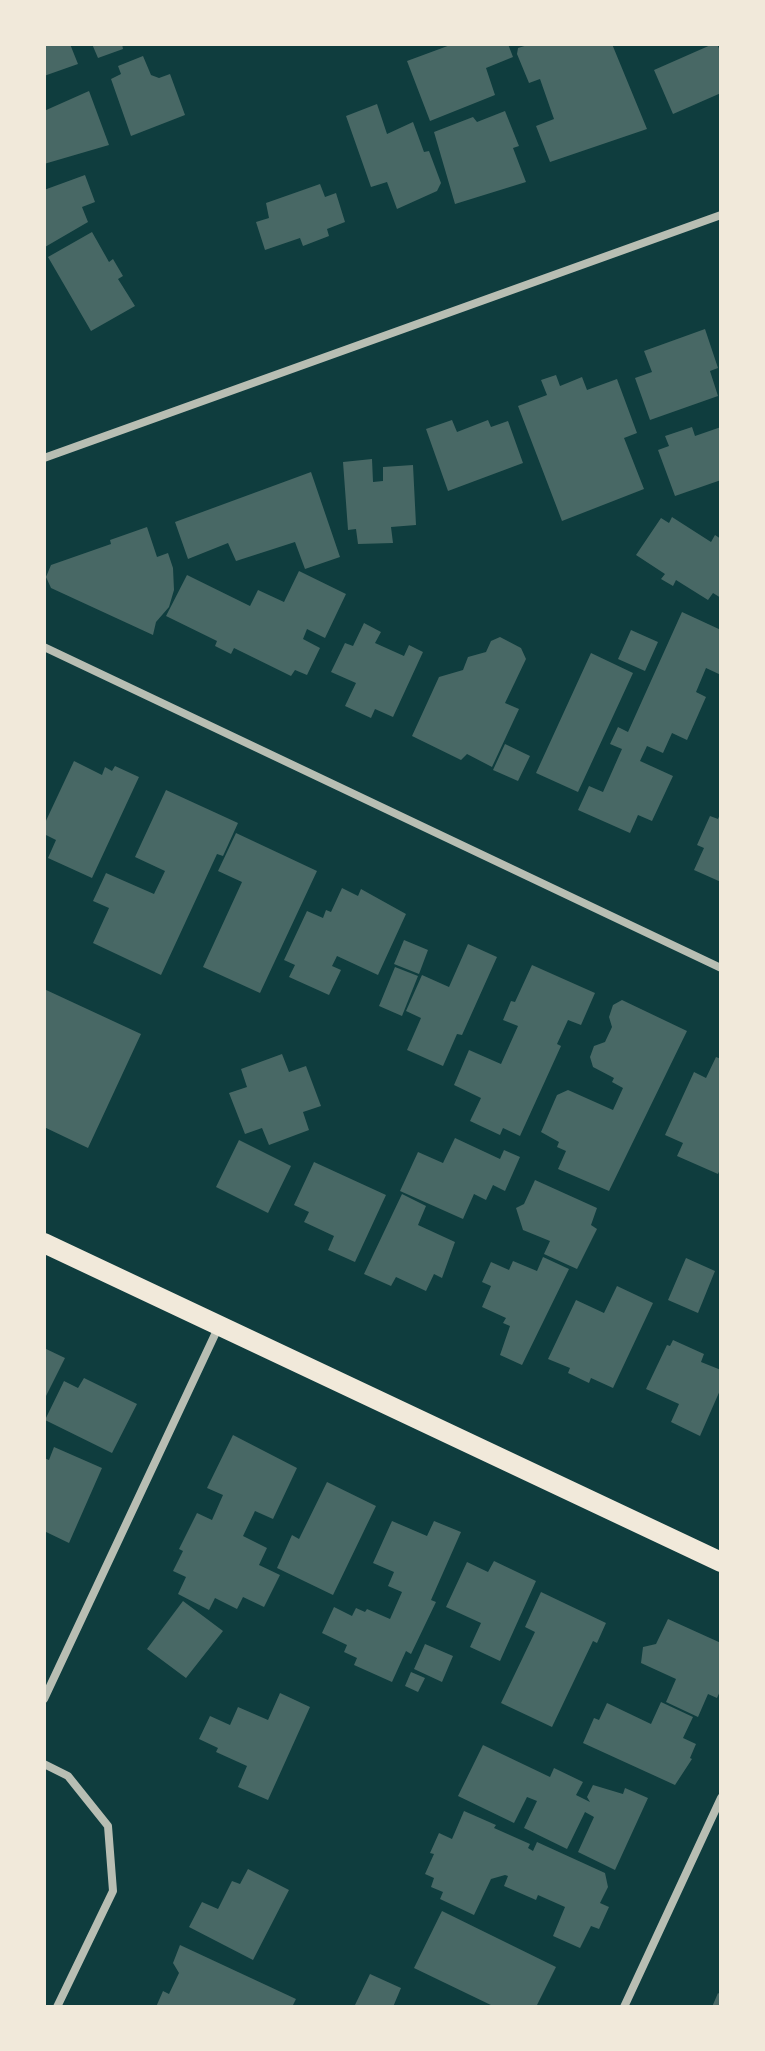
<!DOCTYPE html>
<html>
<head>
<meta charset="utf-8">
<style>
	body { margin:0 }
	#map { position:relative; width:765px; height:2051px; overflow:hidden; background:#0f3d3e; font-family:"Varela Round",sans-serif }
	canvas { display:block }
	.frame { position:absolute; inset:0; border:46px solid #f1e9da; pointer-events:none }
</style>
</head>
<body>
<div id="map">
<canvas width="765" height="2051"></canvas>
<div class="frame"></div>
</div>
<script>
const ctx = document.querySelector('canvas').getContext('2d');
ctx.lineJoin = 'round';
function fillPath(path, color) { ctx.fillStyle = color; ctx.fill(path, 'evenodd'); }
function strokePath(path, color, width, dash) { ctx.strokeStyle = color; ctx.lineWidth = width; ctx.lineCap = dash ? 'butt' : 'round'; ctx.setLineDash(dash || []); ctx.stroke(path); }
const building = new Path2D(`
	M44 44H70L78 64 44 76Z
	M92 44H122L123 49 98 58Z
	M453 44H508L513 57 486 68 495 95 430 121 407 61Z
	M531 44H612L647 129 550 162 536 126 554 119 540 79 529 83 517 54 518 48Z
	M713 44H717L721 53V93L673 114 654 70Z
	M143 56 151 75 159 78 170 74 185 115 131 136 111 79 121 74 118 66Z
	M89 91 109 145 44 164V111Z
	M377 104 387 134 413 122 424 152 429 151 441 183 437 191 397 209 387 182 371 187 346 116Z
	M505 111 519 146 513 148 526 182 455 204 434 132 473 117 477 122Z
	M85 175 95 202 82 207 88 222 45 247 44 190Z
	M320 184 325 197 336 193 345 222 327 229 329 236 303 246 300 238 265 250 256 222 269 218 266 203Z
	M92 232 109 262 113 259 123 276 118 279 135 306 91 331 48 257Z
	M705 329 718 368 710 371 718 396 650 420 635 378 652 372 644 351Z
	M556 375 560 386 582 377 587 390 617 379 637 433 624 438 644 489 562 521 518 406 547 395 541 380Z
	M452 420 457 432 488 420 491 427 508 421 523 463 448 491 426 429Z
	M692 427 695 436 721 427V480L675 496 658 450 669 446 665 436Z
	M372 459 373 482 383 481V467L413 465 416 525 391 527 393 543 358 544 356 529 348 530 343 462Z
	M311 472 340 557 305 569 295 542 236 561 228 543 188 559 175 522Z
	M672 517 711 542 715 535 721 539V598L713 593 708 600 676 580 673 586 661 579 665 574 636 555 661 518 669 523Z
	M147 527 157 557 168 553 173 568 174 590 169 607 156 622 153 635 51 588 46 577 51 565 111 544 110 540Z
	M299 571 346 594 325 638 307 629 303 639 320 648 307 675 295 670 291 676 234 648 231 654 215 646 217 641 166 616 187 575 250 606 258 590 284 602Z
	M682 612 721 630V675L706 668 696 692 706 697 687 740 672 733 663 753 647 746 640 761 673 776 652 821 638 815 630 833 578 810 589 786 603 792 622 749 610 744 618 727 628 732Z
	M364 623 381 632 375 643 404 656 409 645 423 652 393 717 375 709 371 718 345 706 356 683 331 672 345 643 353 646Z
	M631 630 658 642 645 671 618 659Z
	M500 637 521 648 526 659 505 703 519 709 492 767 467 754 461 760 412 736 439 677 463 670 468 657 486 652 491 641Z
	M591 653 633 673 578 792 536 773Z
	M505 744 530 756 518 781 493 770Z
	M74 761 102 775 105 767 112 771 115 766 139 777 92 878 48 858 56 840 44 834V825Z
	M166 790 238 823 223 856 217 854 161 975 93 943 109 908 93 901 106 873 154 894 165 871 135 857Z
	M721 812V882L694 870 704 848 697 845 710 816 718 819Z
	M236 833 317 871 260 993 203 967 242 882 218 871Z
	M342 888 358 896 361 889 406 914 378 975 337 956 332 966 341 970 329 995 289 977 295 965 284 960 307 911 323 918 326 910 331 912Z
	M404 940 428 950 419 974 394 964Z
	M468 944 497 957 462 1035 457 1034 443 1066 407 1050 421 1018 406 1011 422 975 449 987Z
	M532 965 595 993 581 1025 568 1020 557 1044 561 1046 520 1136 503 1128 500 1135 470 1121 481 1098 454 1085 469 1050 501 1064 518 1026 503 1020 511 1001 515 1002Z
	M395 967 418 976 402 1016 379 1006Z
	M44 989 141 1034 88 1148 44 1127Z
	M622 1000 687 1031 609 1191 558 1169 566 1151 557 1147 559 1142 541 1132 557 1095 568 1090 613 1110 623 1088 612 1082 614 1078 593 1067 590 1057 594 1046 605 1042 612 1027 609 1017 613 1005Z
	M282 1054 289 1072 306 1066 321 1106 303 1112 309 1130 269 1145 262 1128 245 1134 229 1093 247 1087 241 1069Z
	M716 1057 721 1059V1167L718 1174 677 1156 683 1143 665 1135 694 1072 706 1078Z
	M455 1138 500 1159 504 1150 520 1157 505 1191 493 1185 486 1200 474 1194 463 1219 400 1191 418 1152 443 1163Z
	M239 1140 291 1166 268 1213 216 1187Z
	M314 1162 386 1195 355 1262 328 1250 334 1236 304 1222 309 1212 294 1205Z
	M535 1180 597 1208 591 1225 597 1229 577 1269 544 1254 550 1241 523 1230 516 1208 524 1204Z
	M402 1194 426 1206 418 1225 455 1242 442 1278 434 1274 426 1291 396 1277 391 1286 364 1274Z
	M543 1257 569 1269 522 1365 500 1355 510 1326 503 1323 506 1318 482 1307 491 1286 482 1282 491 1262 509 1270 513 1261 537 1271Z
	M686 1258 715 1271 698 1313 668 1300Z
	M617 1286 653 1303 613 1388 591 1378 589 1383 568 1373 570 1368 548 1359 576 1300 604 1313Z
	M673 1340 704 1354 701 1362 721 1370V1388L700 1436 671 1422 679 1404 646 1389 667 1345 670 1346Z
	M44 1348 65 1358 44 1400Z
	M84 1378 137 1404 112 1453 45 1420 64 1381 78 1388Z
	M233 1435 297 1468 273 1519 255 1511 243 1536 267 1548 259 1565 280 1575 264 1607 243 1597 237 1609 215 1598 209 1610 178 1594 186 1577 173 1571 183 1551 179 1549 197 1513 212 1520 223 1495 207 1488Z
	M54 1447 102 1468 69 1543 44 1531V1458L49 1460Z
	M327 1482 376 1506 333 1595 277 1568 292 1535 299 1539Z
	M392 1521 427 1536 434 1521 461 1532 431 1600 436 1602 411 1654 406 1651 392 1682 354 1665 357 1658 344 1652 347 1645 322 1633 334 1607 352 1616 356 1608 365 1612 367 1609 390 1619 402 1592 388 1586 394 1572 373 1563Z
	M494 1561 536 1581 500 1661 470 1647 481 1623 446 1607 467 1562 488 1572Z
	M541 1592 606 1623 597 1643 593 1641 552 1727 501 1703 535 1632 525 1627Z
	M183 1601 223 1631 186 1678 147 1649Z
	M668 1619 721 1643V1689L717 1698 708 1694 698 1717 666 1702 676 1679 641 1663 643 1647 656 1644Z
	M425 1644 453 1656 442 1682 414 1669Z
	M411 1672 425 1678 418 1692 405 1686Z
	M280 1693 310 1707 268 1800 238 1787 247 1766 216 1752 218 1748 199 1739 210 1716 230 1725 238 1707 268 1720Z
	M661 1702 693 1717 683 1738 696 1744 690 1758 692 1759 675 1785 583 1743 594 1718 599 1720 607 1703 651 1724Z
	M483 1745 550 1777 554 1768 583 1782 576 1795 590 1802 587 1797 593 1785 623 1794 625 1788 648 1798 615 1870 578 1852 594 1817 585 1812 567 1849 524 1828 537 1801 527 1797 514 1823 458 1796Z
	M464 1811 496 1825 494 1828 530 1844 528 1848 533 1851 537 1842 605 1873 608 1887 600 1903 609 1907 599 1929 591 1926 580 1948 553 1936 565 1907 538 1895 536 1900 504 1886 508 1876 505 1875 491 1879 474 1915 440 1899 443 1892 431 1887 434 1878 425 1874 434 1854 430 1853 439 1833 452 1839Z
	M248 1869 289 1890 253 1960 189 1927 202 1902 218 1909 232 1881 240 1884Z
	M442 1911 556 1967 536 2007H495L414 1968Z
	M180 1945 296 1999 292 2007H156L163 1991 169 1994 179 1973 173 1963Z
	M370 1974 401 1988 393 2007H354Z
	M718 1993 721 1995V2007H712Z`);
const minor = new Path2D(`
	M44 458 721 215
	M44 647 721 968
	M44 1699 218 1328
	M44 1764 68 1776 108 1826 113 1891 57 2007
	M624 2007 721 1798`);
const primary = new Path2D(`
	M44 1243 721 1562`);
fillPath(building, '#486865');
strokePath(minor, '#b8beb3', 8);
strokePath(primary, '#f1e9da', 20);
</script>
</body>
</html>
